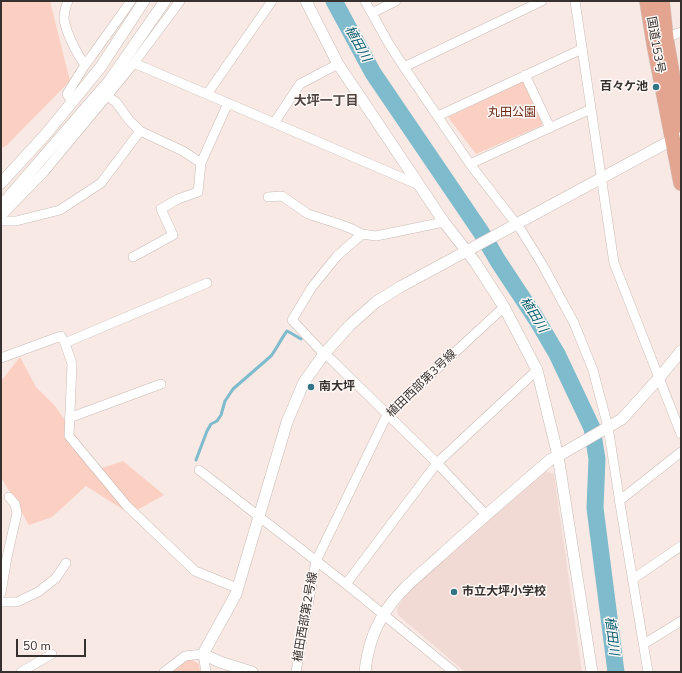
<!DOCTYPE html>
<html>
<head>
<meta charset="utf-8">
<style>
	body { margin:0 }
	#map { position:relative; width:682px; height:673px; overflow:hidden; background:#f8e9e4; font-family:"Nunito Sans",sans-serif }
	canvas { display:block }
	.frame { position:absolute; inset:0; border:2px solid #36302e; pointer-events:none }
	.scale { position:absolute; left:16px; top:639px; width:70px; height:18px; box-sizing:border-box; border:2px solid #36302e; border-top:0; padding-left:5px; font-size:12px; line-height:14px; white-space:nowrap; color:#36302e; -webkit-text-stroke:3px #fff9f7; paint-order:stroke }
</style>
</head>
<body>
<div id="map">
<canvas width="682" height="673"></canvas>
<div class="frame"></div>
<div class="scale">50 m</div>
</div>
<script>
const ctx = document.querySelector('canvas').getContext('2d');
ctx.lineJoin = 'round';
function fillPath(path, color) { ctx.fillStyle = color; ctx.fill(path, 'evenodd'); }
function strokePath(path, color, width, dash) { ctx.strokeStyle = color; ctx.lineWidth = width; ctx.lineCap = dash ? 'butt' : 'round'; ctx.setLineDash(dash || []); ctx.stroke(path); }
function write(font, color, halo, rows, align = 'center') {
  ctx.font = font + ' "Nunito Sans","Noto Sans JP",sans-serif'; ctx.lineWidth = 3; ctx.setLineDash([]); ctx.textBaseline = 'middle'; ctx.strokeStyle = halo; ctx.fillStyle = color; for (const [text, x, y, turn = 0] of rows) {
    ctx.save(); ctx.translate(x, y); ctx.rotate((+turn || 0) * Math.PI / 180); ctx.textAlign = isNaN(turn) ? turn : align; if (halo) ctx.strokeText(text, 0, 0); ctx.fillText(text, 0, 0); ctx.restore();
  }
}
const built = new Path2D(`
	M545 471 554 474 582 672H465L398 615 397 608 411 587Z`);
const green = new Path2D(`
	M1 1H50L70 81 6 146 1 148Z
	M522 82 525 84 542 122 541 126 476 154 448 117Z
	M20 357 36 387 55 406 99 469 123 461 164 495 130 514 86 486 52 517 29 525 1 477V381Z
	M191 659 199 664 200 672H171L184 661Z`);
const stream = new Path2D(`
	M196 460 207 431 211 424 217 421 221 415 225 401 233 389 271 356C277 348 281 339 287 331L289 332 301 339`);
const river = new Path2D(`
	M334 1 373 73 481 232 498 261 537 320 557 354 592 428 597 459 595 508 616 672`);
const minor = new Path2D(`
	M68 1C66 6 64 14 64 19 66 33 77 54 85 65
	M365 1 389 44 404 67 470 164 521 230 542 264 574 323 593 370 608 427 622 516 648 672
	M575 1 614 263 681 434
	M372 13 396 1
	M666 38 681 32
	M134 63 419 185
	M404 67 542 1
	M525 75 550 128
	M207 94 272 1
	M107 96 116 102 129 120 140 131 183 151 201 163
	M72 102 67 94 85 65 91 57 131 1
	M438 116 582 49
	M274 123 300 84 338 64
	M470 164 591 109
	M268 197 282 196 308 214 339 224 352 229 362 234 376 236 444 222
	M1 216 44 172 107 96 134 63 180 1
	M1 221H16L60 210 101 183 140 131
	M362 234 337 256 312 287 292 320 324 354 332 360 437 463 486 515
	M133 257 173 235 161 209 178 199 198 192 201 163 228 103
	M65 343 207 283
	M1 358 61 336 65 343 72 364 69 436 127 506 195 571 237 588
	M69 418 161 384
	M199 470 346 584 454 672
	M619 501 681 452
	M633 579 681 546
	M346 584 437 463 537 370
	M1 593 7 557 17 513 15 504 9 497
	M1 602H17L38 592 56 578 66 563
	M644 644 681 621
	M21 672 52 654
	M164 672 185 656 203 654 206 672
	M296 672 316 561 387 415 504 307`);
const tertiary = new Path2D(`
	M306 1 338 64 444 222 475 262 504 307 537 370 558 456 592 672
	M1 183 46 134 100 68 144 1
	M1 206 110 80 165 1
	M252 672 220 662 203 654 236 594 287 422 304 382 324 354 350 325 376 302 400 287 681 135
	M365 672C367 652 373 631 384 614 397 592 419 575 438 558 475 524 513 492 551 459L558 456 622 419 659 378 681 351`);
const trunk = new Path2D(`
	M647 1 654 44 681 183
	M662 1 666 38 681 125`);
const markers = [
	[656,87,4,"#337587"],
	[311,387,4,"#337587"],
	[454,592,4,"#337587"]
];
const streetNames = [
	["国道153号",655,45,80],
	["植田西部第3号線",422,384,-44],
	["植田西部第2号線",306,617,-80]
];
const poiNames = [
	["百々ケ池",648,87,"right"],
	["南大坪",319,387],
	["市立大坪小学校",462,592]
];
const parkNames = [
	["丸田公園",512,113]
];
const waterNames = [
	["植田川",357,44,61],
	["植田川",533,315,58],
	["植田川",611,636,83]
];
const neighbourhoodNames = [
	["大坪一丁目",326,102]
];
fillPath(built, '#f1dad3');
fillPath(green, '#fbd0c2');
strokePath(stream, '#7ebbcd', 3);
strokePath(river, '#7ebbcd', 17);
strokePath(minor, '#c8bab5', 10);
strokePath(tertiary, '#c8bab5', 12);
strokePath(trunk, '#cfcdcd', 16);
strokePath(minor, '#fff', 9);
strokePath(tertiary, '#fff', 11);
strokePath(trunk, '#e3a490', 15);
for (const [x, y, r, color] of markers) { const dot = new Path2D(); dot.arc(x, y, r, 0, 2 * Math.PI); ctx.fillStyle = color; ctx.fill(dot); strokePath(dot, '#fff9f7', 1.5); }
write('12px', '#36302e', '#fff9f7', streetNames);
write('bold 12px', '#36302e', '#fff9f7', poiNames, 'left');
write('12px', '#6a2a15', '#fff9f7', parkNames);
write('italic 13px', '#005a6d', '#fff9f7', waterNames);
write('bold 13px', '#4f433f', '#fff9f7', neighbourhoodNames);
</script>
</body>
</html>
